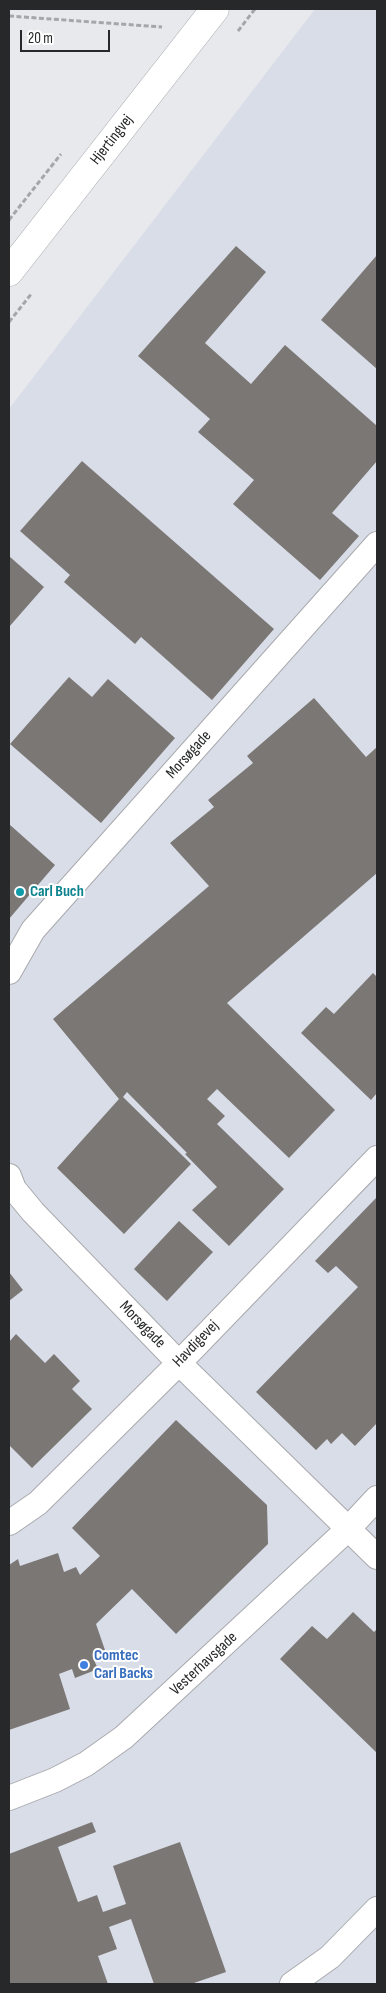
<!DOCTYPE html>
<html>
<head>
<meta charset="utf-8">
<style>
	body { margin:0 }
	#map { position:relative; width:386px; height:1993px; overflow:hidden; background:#e8e9ed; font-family:"Sofia Sans Condensed",sans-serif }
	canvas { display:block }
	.frame { position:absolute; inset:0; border:10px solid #272829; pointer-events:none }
	.scale { position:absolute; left:20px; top:30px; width:90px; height:22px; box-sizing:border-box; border:2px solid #272829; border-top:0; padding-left:6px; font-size:15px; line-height:18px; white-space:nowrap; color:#272829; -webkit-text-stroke:4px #fff; paint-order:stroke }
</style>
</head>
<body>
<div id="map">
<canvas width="386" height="1993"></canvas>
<div class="frame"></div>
<div class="scale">20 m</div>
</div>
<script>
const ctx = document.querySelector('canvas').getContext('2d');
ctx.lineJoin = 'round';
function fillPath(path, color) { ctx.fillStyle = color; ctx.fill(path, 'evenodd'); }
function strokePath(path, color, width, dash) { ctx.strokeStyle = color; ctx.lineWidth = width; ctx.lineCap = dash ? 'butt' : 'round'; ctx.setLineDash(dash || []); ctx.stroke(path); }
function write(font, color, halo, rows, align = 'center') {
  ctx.font = font + ' "Sofia Sans Condensed",sans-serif'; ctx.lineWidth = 4; ctx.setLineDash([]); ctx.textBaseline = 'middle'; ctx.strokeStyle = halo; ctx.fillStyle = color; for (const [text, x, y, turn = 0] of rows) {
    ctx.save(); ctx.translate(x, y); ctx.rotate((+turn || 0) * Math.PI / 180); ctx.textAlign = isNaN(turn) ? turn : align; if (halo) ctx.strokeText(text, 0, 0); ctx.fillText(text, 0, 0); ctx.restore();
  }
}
const built = new Path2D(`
	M315 9H377V1984H9V409Z`);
const building = new Path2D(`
	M236 246 266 272 205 343 251 384 285 345 377 426V461L332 513 359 536 320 580 233 504 254 480 198 432 210 419 138 356Z
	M377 255V369L321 320Z
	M82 461 274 629 212 700 141 637 135 644 64 582 70 575 20 531Z
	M9 556 44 587 9 627Z
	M69 677 92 697 108 679 175 738 101 823 10 744Z
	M314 698 366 757 377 747V873L227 1003 335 1110 289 1158 217 1089 207 1099 225 1116 217 1124 284 1189 229 1246 192 1210 217 1187 185 1154 187 1153 127 1092 123 1097 191 1164 124 1234 57 1168 119 1099 53 1019 209 886 170 843 214 807 208 800 253 763 247 756Z
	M9 824 55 865 9 919Z
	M373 973 377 977V1093L371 1100 301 1033 326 1007 334 1014Z
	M377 1197V1423L355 1446 342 1433 331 1444 327 1439 316 1450 256 1392 358 1287 336 1266 328 1273 315 1261Z
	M179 1221 213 1252 167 1301 134 1269Z
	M9 1272 23 1290 9 1301Z
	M16 1334 45 1363 54 1354 80 1381 72 1389 92 1409 32 1468 9 1445V1342Z
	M176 1420 267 1505 268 1544 176 1634 132 1589 96 1624 107 1656 94 1660 98 1669 75 1678 72 1669 59 1674 70 1709 9 1730V1565L18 1559 20 1566 58 1553 64 1572 76 1567 80 1575 100 1556 72 1528Z
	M353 1612 374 1632 377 1629V1753L280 1659 312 1626 327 1639Z
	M92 1822 96 1832 58 1847 78 1902 97 1895 103 1912 126 1904 113 1866 180 1842 226 1972 191 1984H154L131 1919 109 1927 117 1949 98 1956 108 1984H9V1854Z`);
const path = new Path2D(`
	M9 16 162 27
	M238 31 255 9
	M9 220 61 154
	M9 322 32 293`);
const street = new Path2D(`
	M9 972 33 930 377 544
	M9 1176 14 1189 33 1212 179 1363 377 1557
	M9 1523 38 1503 179 1363 377 1158
	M9 1798 55 1780 86 1764 124 1737 348 1529 377 1498
	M292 1984 330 1957 377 1909`);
const secondary = new Path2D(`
	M9 272 215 9`);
const markers = [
	[20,892,5,"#0f9aa8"],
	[84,1665,5,"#3f7fe0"]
];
const streetNames = [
	["Hjertingvej",112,140,-52],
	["Morsøgade",189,755,-48],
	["Morsøgade",142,1325,46],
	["Havdigevej",196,1344,-46],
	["Vesterhavsgade",204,1664,-43]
];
const cultureNames = [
	["Carl Buch",30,892]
];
const shopNames = [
	["Comtec",94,1656],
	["Carl Backs",94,1674]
];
fillPath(built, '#d9dde8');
fillPath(building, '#7b7775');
strokePath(street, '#a9aaae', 26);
strokePath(secondary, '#a9aaae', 29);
strokePath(path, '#a5a6a9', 3, [5, 2.5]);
strokePath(street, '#fff', 24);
strokePath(secondary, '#fff', 28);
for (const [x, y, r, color] of markers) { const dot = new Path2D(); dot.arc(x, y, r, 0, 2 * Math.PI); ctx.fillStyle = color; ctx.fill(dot); strokePath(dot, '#fff', 2); }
write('16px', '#272829', '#fff', streetNames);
write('bold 16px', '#0d838f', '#fff', cultureNames, 'left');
write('bold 16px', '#366cbe', '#fff', shopNames, 'left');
</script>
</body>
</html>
